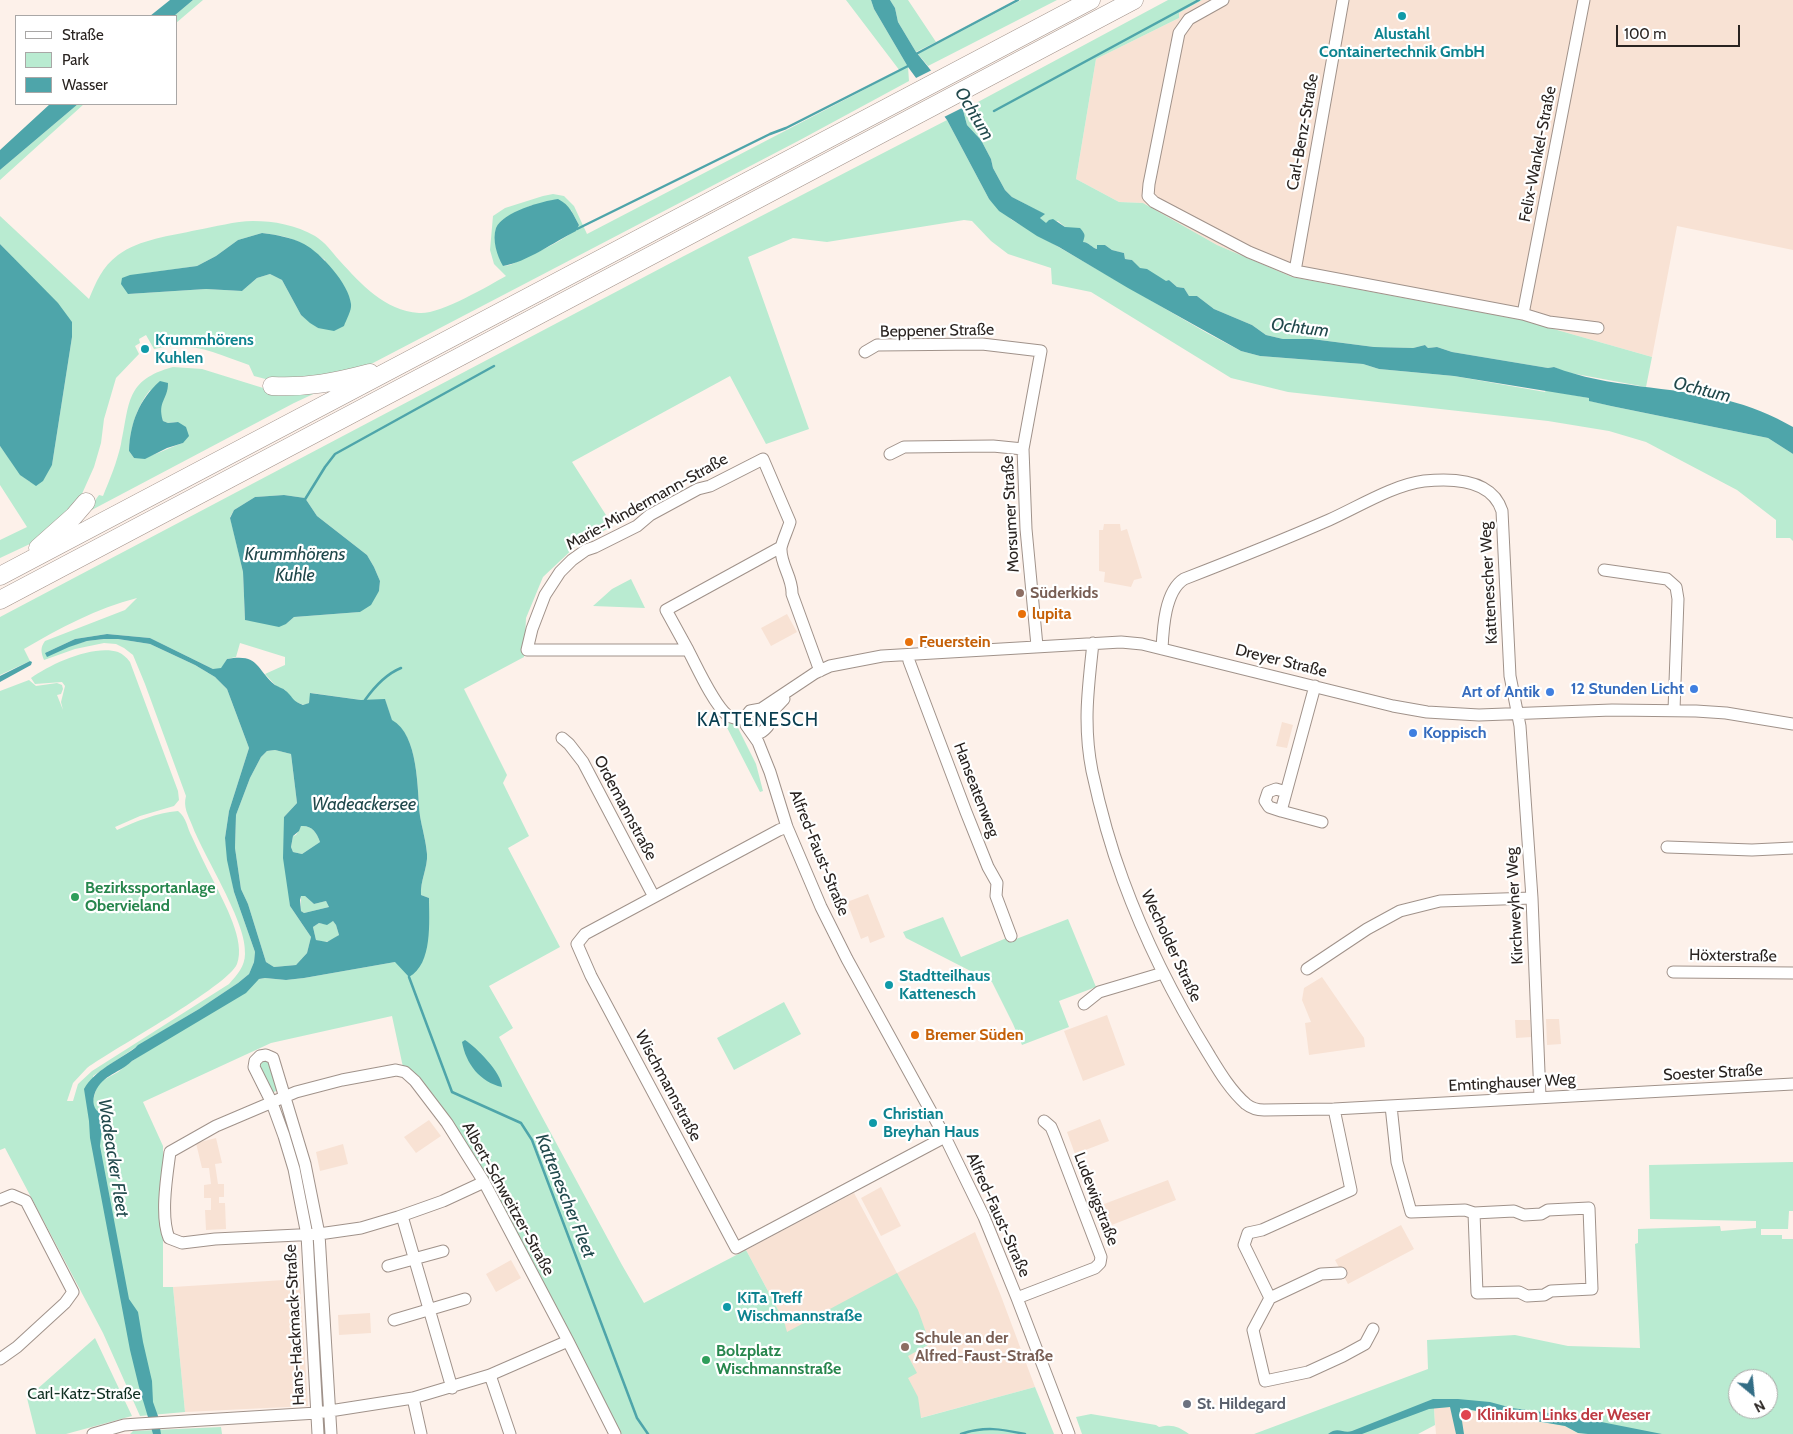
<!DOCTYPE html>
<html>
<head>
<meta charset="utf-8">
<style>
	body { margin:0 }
	#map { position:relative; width:1793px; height:1434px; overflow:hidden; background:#fdf1ea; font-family:Cabin,sans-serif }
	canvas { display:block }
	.legend { position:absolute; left:15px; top:15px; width:162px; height:90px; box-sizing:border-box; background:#fff; border:1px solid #a9a7a6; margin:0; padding:6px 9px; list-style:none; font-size:15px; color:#292320 }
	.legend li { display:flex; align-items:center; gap:10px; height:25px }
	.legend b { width:25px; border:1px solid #a9a7a6 }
	.north { position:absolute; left:1728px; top:1369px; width:50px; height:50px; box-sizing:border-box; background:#fff; border:1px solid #a9a7a6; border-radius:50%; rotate:152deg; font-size:14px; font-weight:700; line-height:20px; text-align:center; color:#292320 }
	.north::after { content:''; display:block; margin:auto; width:18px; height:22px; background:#326d85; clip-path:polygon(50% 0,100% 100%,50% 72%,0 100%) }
	.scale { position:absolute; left:1616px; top:25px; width:124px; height:22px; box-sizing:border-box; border:2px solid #292320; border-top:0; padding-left:6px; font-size:15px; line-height:18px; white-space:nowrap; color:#292320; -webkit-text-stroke:4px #fff; paint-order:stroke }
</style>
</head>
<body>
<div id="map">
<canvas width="1793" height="1434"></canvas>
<ul class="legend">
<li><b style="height:6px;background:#fff"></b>Straße</li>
<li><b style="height:14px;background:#b9ebd1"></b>Park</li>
<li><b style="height:14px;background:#4ea5aa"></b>Wasser</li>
</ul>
<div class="north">N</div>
<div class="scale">100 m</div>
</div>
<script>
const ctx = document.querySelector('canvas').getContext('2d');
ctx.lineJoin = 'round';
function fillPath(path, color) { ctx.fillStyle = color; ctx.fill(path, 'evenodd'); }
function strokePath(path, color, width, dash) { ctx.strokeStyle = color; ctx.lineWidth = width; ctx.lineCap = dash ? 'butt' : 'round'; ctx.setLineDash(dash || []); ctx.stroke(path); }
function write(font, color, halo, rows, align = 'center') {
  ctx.font = font + ' Cabin,sans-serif'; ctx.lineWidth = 4.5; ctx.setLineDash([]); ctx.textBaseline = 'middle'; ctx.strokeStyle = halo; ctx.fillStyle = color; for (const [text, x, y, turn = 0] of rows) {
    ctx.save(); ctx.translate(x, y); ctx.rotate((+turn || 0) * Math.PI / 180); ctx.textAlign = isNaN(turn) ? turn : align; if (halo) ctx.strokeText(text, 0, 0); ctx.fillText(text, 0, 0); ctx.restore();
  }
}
const built = new Path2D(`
	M1202 0H1793V250L1677 226 1652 357 1522 320 1292 277 1217 245 1143 203 1119 202 1076 179 1096 59 1179 18V13Z
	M1104 524H1120L1121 531 1127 529 1142 578 1134 580 1131 587 1104 582 1105 572 1099 571V530H1103Z
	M787 614 797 632 771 646 761 628Z
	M1282 722 1293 725 1287 748 1276 746Z
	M868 894 885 937 870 943 868 936 861 939 847 902Z
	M1322 977 1364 1038 1365 1047 1309 1055 1305 1023 1311 1022 1302 1000 1304 988Z
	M1107 1015 1125 1065 1083 1081 1064 1031Z
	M1546 1019H1559L1561 1044 1547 1045Z
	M1530 1020 1531 1037 1516 1038 1515 1020Z
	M1100 1119 1109 1141 1075 1154 1067 1132Z
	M429 1120 441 1136 416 1153 404 1137Z
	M216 1138 222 1163 215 1164 218 1184H224V1197H219V1203H225L226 1229 206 1230 205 1210H211V1198H204V1185L211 1184 209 1168H202L196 1143Z
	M343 1144 348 1164 320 1171 316 1152Z
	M1168 1180 1176 1200 1104 1228 1096 1207Z
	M881 1187 901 1226 881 1236 861 1198Z
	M854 1193 897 1273 975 1232 1001 1296 1035 1387 891 1426 795 1378 784 1321 746 1250Z
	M1401 1225 1414 1249 1348 1284 1335 1260Z
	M511 1260 521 1278 496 1292 486 1274Z
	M300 1279 308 1406 185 1412 173 1287Z
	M370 1313 371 1333 339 1335 338 1315Z
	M1439 1407H1450L1565 1426 1578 1433 1588 1434H1436L1434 1408Z`);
const green = new Path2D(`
	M193 0H203L176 23V16H174Z
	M846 0H871L874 9 908 67 909 81 800 140 373 363 351 372 277 382 254 376 249 365C215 353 190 340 154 349L146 335 139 339 140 343 135 346 139 354 116 378 104 419 101 443 94 467 81 496 71 511 32 543 0 558V540L27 527 0 485V446L21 475 30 482 52 465 72 337 23 268 0 244V216L89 299C96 282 102 267 118 255 140 239 170 236 197 230 215 227 235 221 253 221 274 221 296 225 315 236 325 242 332 252 339 260 362 285 384 310 419 313 439 315 488 286 506 276L494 264 490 250 493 216 505 208 543 196 553 194 564 196 574 206 587 234 900 71ZM532 205 571 210 579 225C571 239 526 257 510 265L503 266 502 220ZM262 233C293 237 300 240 325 260L318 328 301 315 282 280 270 274 257 278 242 291 206 289 128 294 147 273 197 266 216 256 238 240Z
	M890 0H908L936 42 916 52 898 22 895 8Z
	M1021 0H1057L928 66 918 54Z
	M1168 0H1202L1179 13V18L1096 59 1076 179 1119 202 1143 203 1217 245 1292 277 1522 320 1652 357 1646 387 1565 372 1554 367 1548 368 1452 352 1437 347 1428 348 1425 345 1413 348 1374 347 1312 339H1283L1266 335 1252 325 1214 309 1197 296H1189L1184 288 1177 287 1169 280 1166 282 1140 269 1132 260 1125 259 1124 253 1112 250 1105 245 1097 247V249C1092 248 1089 242 1083 242L1058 221 1046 224 1040 218 1044 214 1012 197 1005 190 993 168 991 159 981 140 967 125 963 110Z
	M78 104H84L0 180V170Z
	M947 120 989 199 1012 220 1207 333 1241 351 1260 356 1363 364 1379 369 1454 376 1545 392 1546 390 1589 398 1590 401 1611 406 1768 438 1793 454V541L1790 538H1776V520L1737 490 1646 442 1609 431 1548 421 1288 392 1231 378 1091 292 1052 284 1051 268 1008 254 991 241 972 221 964 220 827 242 793 238 748 257 809 429 766 444 730 376 572 462 613 526 578 544 543 577 526 618 524 657 464 689 507 775 503 783 529 836 508 848 560 947 489 986 513 1028 499 1037 622 1265 644 1303 746 1250 784 1321 787 1332 897 1273 918 1310 930 1344 908 1356 917 1373 908 1378 918 1397 921 1418 1035 1387 1054 1434H618L487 1180 403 1067 392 1016 271 1043 143 1102 163 1146V1287H173L185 1412 140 1416 103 1333 5 1148 0 1150V691L29 680 36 686 57 683 62 685 63 689 61 694 57 695 63 710 61 702 65 686 62 682 35 684 31 678C50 664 94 644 118 652 123 654 126 657 130 662L178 791 179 800 174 806 140 816 115 827 117 830C137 821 156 813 178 811 187 818 187 828 192 837 199 852 206 867 214 882 224 903 246 941 237 964 228 986 113 1049 87 1068L73 1083 67 1101H73L78 1084 92 1071 229 984C237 975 245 966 245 954 248 924 204 857 192 825 188 815 183 807 186 796L145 684 133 655 124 648 116 644 104 643 75 649 44 660C41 652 40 648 45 641L125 610 137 598C97 608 60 628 24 649L30 661 0 675V617L682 257ZM284 495 305 498 317 516 367 555 374 567 380 581 379 591 360 612 294 617 286 624 245 620 243 572 230 517 234 510 255 497ZM107 634 150 638 213 669H221L227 659 236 657 240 643 285 657V665L265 674 276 686 285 690 293 701 304 705 309 703 311 693 361 700H385L392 721C419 735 417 789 420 816 422 828 426 841 427 854 428 867 420 881 421 895L429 898V925L395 962 304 978 286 980 265 978 259 979 132 1061 118 1072 100 1082 97 1086 93 1100V1076L139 1045 199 1009 238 983 249 974 254 962 255 952 234 892 225 838 229 811 249 748 227 689 215 677 195 665 150 644 118 639H104L87 641 45 653 75 639Z
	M173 367 202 369 276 392 322 390 294 403 86 513 99 495 103 496C110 479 117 462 121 444 130 403 125 380 173 367ZM150 390 161 401 160 412 163 421 168 423 178 422 183 443C167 448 151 459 134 458L129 451C130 428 136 408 150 390Z
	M631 579 645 608 593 606 612 589Z
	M719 712 736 724 756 764 763 791 760 792Z
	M275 750 291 754 297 803 284 817 290 906 311 937 307 953 296 965 274 967 266 962 248 904 241 889 235 848 236 815 250 778 261 757 267 751Z
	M301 826C311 825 317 832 320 842L302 854 293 852 291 847 293 836 296 835Z
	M301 896H305L314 904 326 901 329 907 304 913 301 911Z
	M943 917 961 957 1009 937 1016 939 1068 919 1096 987 1059 1001 1069 1027 1022 1045 1013 1024 992 982 906 938 903 932Z
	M333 921 336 925 339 935C331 941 326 944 316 940L313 927 319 923 323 924Z
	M784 1002 801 1034 734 1070 717 1038Z
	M261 1058 271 1060 280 1089 270 1094 257 1063Z
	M1793 1162V1211H1789L1788 1229H1761V1235H1782V1239H1793V1434H1588L1578 1433 1565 1426 1450 1407 1434 1408 1435 1425 1418 1434H1254L1428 1369 1427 1340 1515 1335 1568 1346 1640 1348 1635 1244 1638 1243V1229L1720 1226 1721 1231 1756 1228V1221L1650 1219 1649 1165ZM1738 1379H1768V1409H1738Z
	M95 1338 132 1416 66 1434H36L27 1398Z
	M1091 1414 1156 1425 1159 1427C1172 1424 1178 1426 1189 1434H1082L1076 1417Z
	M221 1427 222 1434H130L133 1431Z`);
const water = new Path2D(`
	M170 0H193L174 16H150Z
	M871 0H890L895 8 898 22 916 52 963 110 967 125 981 140 991 159 993 168 1005 190 1012 197 1045 214 1040 218 1046 223 1049 220 1053 219 1065 227 1080 228C1086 235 1085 235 1083 242 1089 242 1092 248 1097 249V245H1105L1112 250 1124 253 1125 259 1132 260 1140 268 1147 269 1166 281 1169 280 1177 287 1184 288 1189 296H1197L1214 309 1252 325 1266 335 1283 339H1312L1374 347 1413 348 1425 345 1428 348 1437 347 1452 352 1548 368 1554 367C1608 388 1670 386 1726 400 1750 406 1772 415 1793 427V454L1768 438 1611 406 1589 401V398L1454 376 1379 369 1363 364 1260 356 1241 351 1128 288 1059 247 1037 236 999 211 989 199 947 120 908 67 874 9Z
	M50 104H78L0 170V150Z
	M558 199C570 205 573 214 579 225L576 231C554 242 527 262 503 266 497 256 492 240 496 228 503 212 542 201 558 199Z
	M262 233C277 235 290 237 304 244 321 253 349 284 351 304 352 310 346 320 344 326L334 331 318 328 310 323 301 315 282 280 270 274 257 278 242 291 206 289 128 294 121 284 122 278 130 275 197 266 216 256 238 240Z
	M0 244 58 303 72 322V337L52 465 43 481 36 486 20 475 0 446Z
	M160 381 168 383C168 400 157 401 163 421L168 423 178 422 186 427 189 436 183 443 167 448 145 459 134 458 129 451C130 423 139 400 160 381Z
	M284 495 305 498 317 516 367 555 374 567 380 581 379 591 371 605 360 612 294 617 286 624 279 627 245 620 243 572 230 518 234 510 255 497Z
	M107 634 150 638 213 669 221 668 227 659C259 653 256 669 275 685 278 687 283 688 286 691 294 698 291 700 303 705L309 703 310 693 361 700 385 699 392 720C419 735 417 789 420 816 422 828 426 841 427 854 428 867 420 881 421 895L429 898C429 921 433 964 409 977L395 962 304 978 286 980 265 978 259 979 246 993 132 1061C117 1075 100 1075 94 1096 93 1100 93 1104 95 1108 97 1112 101 1113 103 1117L100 1146 129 1299 138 1312 143 1342 152 1381 153 1402 158 1416 161 1434H153L139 1387 130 1350 90 1138 89 1121 84 1089C95 1070 117 1061 135 1048L138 1045 199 1009 238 983 249 974 254 962 255 952 234 892 227 860 225 838 229 811 249 748 227 689 215 677 195 665 150 644 118 639H104L87 641 69 647 47 657 45 653 75 639ZM275 750 291 754 297 803 284 817 283 858 290 906 311 937 307 953 296 965 274 967 266 962 248 904 241 889 235 848 236 815 250 778 261 757 267 751ZM301 826C311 825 317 832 320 842L302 854 293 852 291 847 293 836 299 831ZM301 896H305L314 904 326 901 329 907 304 913 301 911 300 900ZM333 921 336 925 339 935 327 942 316 940 313 927 319 923 327 925Z
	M30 661 32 662 31 665 0 682V676Z
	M465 1040C476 1047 502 1073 502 1087 480 1082 466 1064 462 1042Z
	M1433 1399H1458L1490 1402 1512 1408 1571 1416 1662 1434H1588L1578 1433 1565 1426 1460 1408 1464 1434H1456L1450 1407 1429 1409 1362 1434H1328C1338 1426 1343 1434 1352 1431Z`);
const pier = new Path2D(`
	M934 69 964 107 942 118 914 79Z`);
const stream = new Path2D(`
	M916 54 1018 0
	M994 111 1199 0
	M577 229 770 134 786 128 910 65
	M304 501 325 467 335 454 494 366
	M365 700C375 686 386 674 401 668
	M409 977 452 1092 521 1123 532 1140 637 1418 648 1434
	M961 1434C985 1426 1001 1429 1025 1434`);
const minor = new Path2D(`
	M1223 0 1189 19 1179 33 1149 184 1148 196 1154 202 1249 252 1295 271 1523 314
	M1584 0 1523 314 1549 322 1598 328
	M1295 271 1343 0
	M865 352 877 345 982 344 1041 351 1023 449 1026 529 1037 646
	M890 454 904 447 993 446 1023 449
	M1604 570 1667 579 1676 587 1678 599 1674 710
	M1093 643C1088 689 1083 725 1092 771 1100 808 1110 845 1123 880 1145 940 1174 998 1208 1053 1219 1071 1230 1090 1246 1104 1251 1108 1257 1110 1264 1110L1334 1109 1793 1084
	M1162 649C1163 628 1165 591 1184 579 1233 560 1281 541 1329 520 1358 507 1393 485 1424 481 1453 478 1492 479 1502 511L1510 676 1520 726 1532 898 1540 1097
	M688 650 666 610 781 547
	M908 655 909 661 966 812 988 867 997 883 996 896 1011 936
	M1315 686 1281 811 1322 822
	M768 716 784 699
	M745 720C739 718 732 719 727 715 713 703 697 667 688 650H527L532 629 545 595 560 572 572 560 586 550 595 547 637 526 650 515 698 489 710 486 763 459 790 522C788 529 782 542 781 548 780 564 793 578 792 594L820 671
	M751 732C759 735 763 732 768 726V716L763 710
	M562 738 569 744 583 762 654 897
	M1281 811 1269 807 1265 801 1268 792 1276 789 1286 792
	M787 827 779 830 585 934 577 944 591 976 736 1248 945 1137
	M1667 847 1752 850 1793 848
	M1307 969 1367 929 1400 911 1440 901 1532 898
	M1673 972 1793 973
	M1084 1004 1099 992 1163 973
	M1391 1106 1397 1162 1411 1212 1465 1210 1474 1213 1514 1211 1524 1215 1541 1214 1548 1210 1589 1208 1592 1289 1551 1291 1544 1295 1527 1296 1519 1292 1477 1293 1474 1213
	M484 1182 443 1201 398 1217 361 1228 319 1234 215 1239 182 1243 169 1238C160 1216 167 1175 170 1152L216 1126 296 1092 342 1080 396 1070 405 1072 415 1081 447 1123 484 1182 568 1341 615 1434
	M0 1200 12 1195 26 1201 73 1292 65 1303 17 1347 0 1359
	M402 1216 452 1388
	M388 1266 443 1251
	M1341 1273 1321 1274 1270 1298 1253 1330 1265 1381 1308 1372 1343 1356 1365 1344 1373 1329
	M1017 1298 1095 1268 1100 1263 1101 1257 1054 1134 1051 1127 1044 1121
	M1270 1298 1244 1245 1248 1233 1262 1230 1351 1190 1334 1109
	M394 1320 465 1299
	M490 1375 510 1434
	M413 1398 421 1434
	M93 1434 124 1425 138 1424 317 1413 413 1398 490 1375 568 1341
	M318 1434 307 1235 294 1169 284 1136 272 1103 254 1067 255 1061 260 1056 266 1055 273 1058 305 1164 319 1234 331 1434
	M1069 1434 1017 1298 984 1217 945 1137 847 959 821 907 787 827 770 772 758 742 746 725 747 715 750 711 761 709 815 673 830 666 882 656 1121 642 1142 644 1393 706 1427 712 1479 715 1612 710 1696 711 1726 713 1793 724`);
const highway = new Path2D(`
	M272 386C306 388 336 382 370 373
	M38 548 74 516 86 502
	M0 576 1091 0
	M0 600 1134 0`);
const markers = [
	[1402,16,5,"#0f9aa8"],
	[145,349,5,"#0f9aa8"],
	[1020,593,5,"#8d6e63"],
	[1022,614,5,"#e8710a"],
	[909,642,5,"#e8710a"],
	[1694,689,5,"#3f7fe0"],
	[1550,692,5,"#3f7fe0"],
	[1413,733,5,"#3f7fe0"],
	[75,897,5,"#2e9e5b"],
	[889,985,5,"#0f9aa8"],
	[915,1035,5,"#e8710a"],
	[873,1123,5,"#0f9aa8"],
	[727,1307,5,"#0f9aa8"],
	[905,1347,5,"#8d6e63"],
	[706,1360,5,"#2e9e5b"],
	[1187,1404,5,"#6b7280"],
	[1466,1415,6,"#e0444e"]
];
const cultureNames = [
	["Alustahl",1402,34,"center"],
	["Containertechnik GmbH",1402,52,"center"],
	["Krummhörens",155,340],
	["Kuhlen",155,358],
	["Stadtteilhaus",899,976],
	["Kattenesch",899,994],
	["Christian",883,1114],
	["Breyhan Haus",883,1132],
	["KiTa Treff",737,1298],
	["Wischmannstraße",737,1316]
];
const streetNames = [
	["Carl-Benz-Straße",1303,132,-80],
	["Felix-Wankel-Straße",1538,154,-79],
	["Beppener Straße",937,331,-1],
	["Marie-Mindermann-Straße",647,502,-29],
	["Morsumer Straße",1011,514,-93],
	["Kattenescher Weg",1489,583,-93],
	["Dreyer Straße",1281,661,14],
	["Hanseatenweg",976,790,69],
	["Ordemannstraße",625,808,62],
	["Alfred-Faust-Straße",819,853,68],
	["Kirchweyher Weg",1515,906,-93],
	["Wecholder Straße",1171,946,65],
	["Höxterstraße",1733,956,1],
	["Soester Straße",1713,1073,-3],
	["Emtinghauser Weg",1512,1083,-3],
	["Wischmannstraße",668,1086,62],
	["Albert-Schweitzer-Straße",508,1199,61],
	["Ludewigstraße",1096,1199,69],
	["Alfred-Faust-Straße",998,1215,66],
	["Hans-Hackmack-Straße",295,1325,-93]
];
const educationNames = [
	["Süderkids",1030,593],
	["Schule an der",915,1338],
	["Alfred-Faust-Straße",915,1356]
];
const foodNames = [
	["lupita",1032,614],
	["Feuerstein",919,642],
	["Bremer Süden",925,1035]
];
const shopNames = [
	["12 Stunden Licht",1684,689],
	["Art of Antik",1540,692],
	["Koppisch",1423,733,"left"]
];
const leisureNames = [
	["Bezirkssportanlage",85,888],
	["Obervieland",85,906],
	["Bolzplatz",716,1351],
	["Wischmannstraße",716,1369]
];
const parkNames = [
	["Carl-Katz-Straße",84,1394]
];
const worshipNames = [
	["St. Hildegard",1197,1404]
];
const healthNames = [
	["Klinikum Links der Weser",1477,1415]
];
const waterNames = [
	["Ochtum",974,114,59],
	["Ochtum",1300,328,7],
	["Ochtum",1702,390,14],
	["Krummhörens",295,555],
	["Kuhle",295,576],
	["Wadeackersee",364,805],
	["Wadeacker Fleet",113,1158,81],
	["Kattenescher Fleet",565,1196,68]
];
const quarterNames = [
	["KATTENESCH",758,720]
];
fillPath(built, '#f8e2d4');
fillPath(green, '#b9ebd1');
fillPath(water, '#4ea5aa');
fillPath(pier, '#fdf1ea');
strokePath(stream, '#4ea5aa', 2.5);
strokePath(minor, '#a0928a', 13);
strokePath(highway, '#a0928a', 19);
strokePath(minor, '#fff', 11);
strokePath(highway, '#fff', 18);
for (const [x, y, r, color] of markers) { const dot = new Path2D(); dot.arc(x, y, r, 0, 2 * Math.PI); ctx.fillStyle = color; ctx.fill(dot); strokePath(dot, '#fff', 2); }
write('bold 16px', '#0d838f', '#fff', cultureNames, 'left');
write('16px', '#292320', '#fff', streetNames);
write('bold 16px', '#785e54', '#fff', educationNames, 'left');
write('bold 16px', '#c56008', '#fff', foodNames, 'left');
write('bold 16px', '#366cbe', '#fff', shopNames, 'right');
write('bold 16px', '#27864d', '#fff', leisureNames, 'left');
write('16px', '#113023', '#fff', parkNames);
write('bold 16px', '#5b616d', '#fff', worshipNames, 'left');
write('bold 16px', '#be3a42', '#fff', healthNames, 'left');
write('italic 18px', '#21494c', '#fff', waterNames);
ctx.letterSpacing = '1px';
write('19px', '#093d4f', '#fff', quarterNames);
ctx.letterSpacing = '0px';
</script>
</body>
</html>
